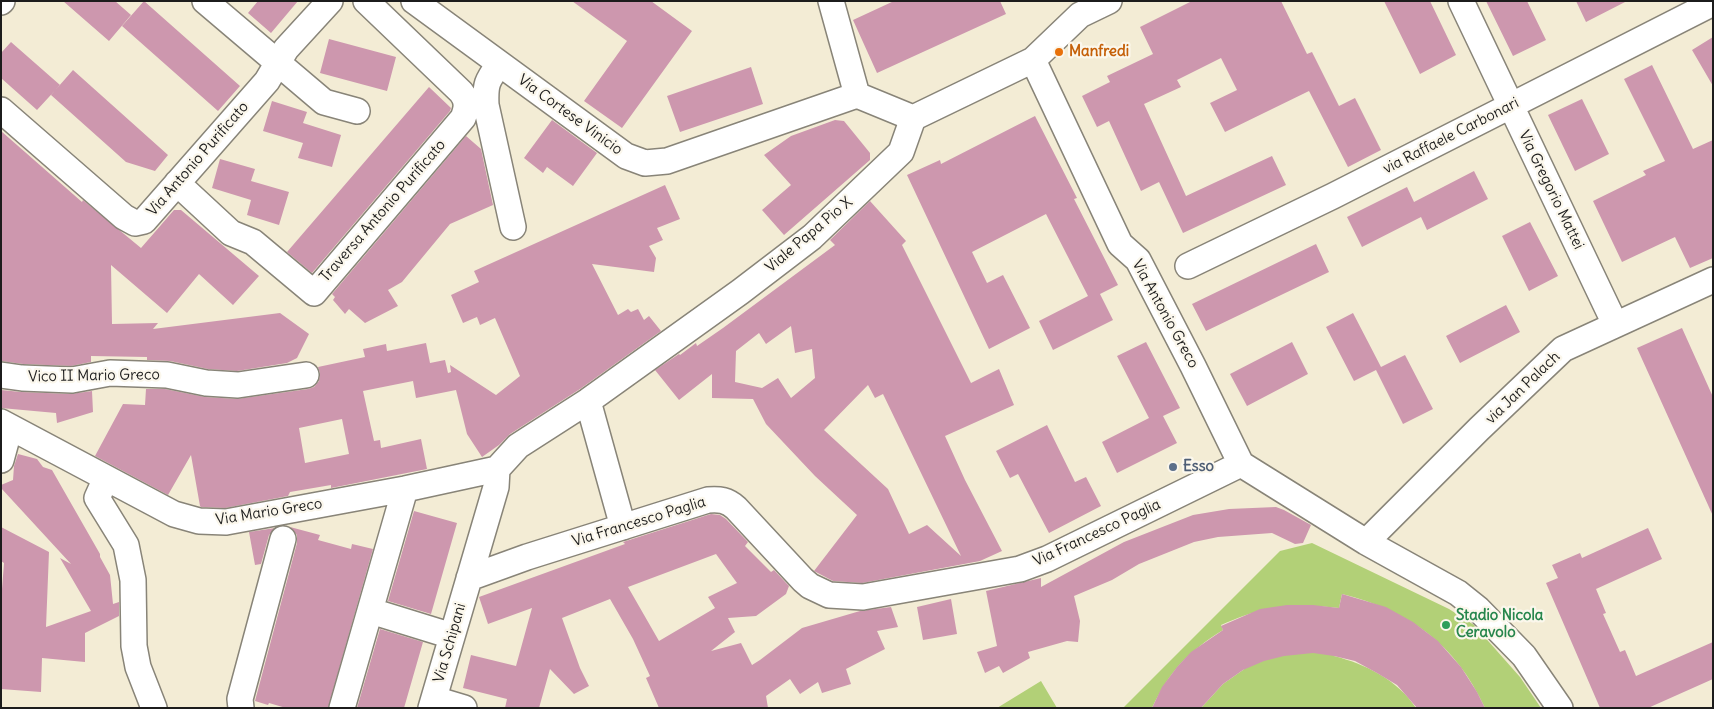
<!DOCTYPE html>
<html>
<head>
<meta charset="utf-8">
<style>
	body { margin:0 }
	#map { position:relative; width:1714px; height:709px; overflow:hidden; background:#f3ecd5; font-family:Delius,sans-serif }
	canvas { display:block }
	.frame { position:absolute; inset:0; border:2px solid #1c1c1c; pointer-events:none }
</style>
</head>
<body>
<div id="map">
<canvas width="1714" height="709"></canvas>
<div class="frame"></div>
</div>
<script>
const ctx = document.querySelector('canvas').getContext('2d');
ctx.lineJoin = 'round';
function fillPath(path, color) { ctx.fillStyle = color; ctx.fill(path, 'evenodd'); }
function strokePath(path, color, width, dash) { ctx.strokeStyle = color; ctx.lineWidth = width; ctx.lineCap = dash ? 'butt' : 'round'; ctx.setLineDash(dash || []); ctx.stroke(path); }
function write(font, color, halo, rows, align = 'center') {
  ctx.font = font + ' Delius,sans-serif'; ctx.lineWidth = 4.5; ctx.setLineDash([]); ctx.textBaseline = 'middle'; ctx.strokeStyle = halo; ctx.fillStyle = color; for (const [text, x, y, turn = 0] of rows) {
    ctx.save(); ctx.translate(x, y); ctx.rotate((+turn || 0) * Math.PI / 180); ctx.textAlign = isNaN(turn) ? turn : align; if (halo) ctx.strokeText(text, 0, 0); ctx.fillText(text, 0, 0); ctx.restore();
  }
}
const green = new Path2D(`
	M1312 543 1449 609 1474 625 1520 677 1541 708H1485C1455 643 1409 611 1342 594L1339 608C1290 603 1266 605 1221 625L1223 630C1188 652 1170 670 1152 708H1123L1280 551Z
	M1307 612 1334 656C1365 664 1398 680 1416 708H1201L1223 684 1243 670Z
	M1041 681 1057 708H997Z`);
const building = new Path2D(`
	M63 1H115L131 15 109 41Z
	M144 1 240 86 218 111 122 26Z
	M258 1H298L271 33 248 13Z
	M572 1H651L692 31 622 128 584 101 627 41Z
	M894 1H1000L1006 14 877 73 853 20Z
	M1192 1H1281L1307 54 1312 52 1339 106 1355 98 1381 150 1348 167 1309 91 1225 132 1210 103 1237 90 1221 58 1177 80 1181 87 1144 104 1186 196 1272 156 1286 185 1183 233 1159 182 1141 191 1109 121 1097 127 1082 96 1110 82 1107 76 1153 54 1140 27Z
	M1384 1H1430L1456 55 1420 74Z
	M1486 1H1527L1546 40 1513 56Z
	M1576 1H1627L1586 22Z
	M1713 37V86L1692 50Z
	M329 39 396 57 387 91 320 73Z
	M11 42 60 85 37 110 1 78V53Z
	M1652 65 1693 149 1713 140V258L1690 268 1675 237 1622 262 1593 201 1646 175 1643 171 1665 161 1624 79Z
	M751 67 763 104 680 132 667 96Z
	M73 70 168 155 155 171 126 162 51 95Z
	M429 87 451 108 450 111 312 273 287 252Z
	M1582 99 1609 154 1575 171 1548 115Z
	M272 101 307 112 303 123 341 135 332 167 298 158 303 143 263 131Z
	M1035 116 1077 198 1074 199 1118 285 1100 294 1113 320 1053 350 1039 321 1088 296 1046 214 972 252 987 283 1003 275 1030 328 989 349 907 175 940 160 941 164Z
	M552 120 597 153 573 186 547 167 543 173 524 158Z
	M835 120 844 121 870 153V160L784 235 762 210 791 185 764 155 791 136Z
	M1 131 82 202 83 200 141 248 174 210H181L259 276 233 305 199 274 167 313 111 265 112 324 158 323 153 329 280 313 309 334 297 358 287 363 237 371 208 369 170 361 147 360V357L91 356V362L71 366 23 364 1 361Z
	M466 136 481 149 493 205 450 224 402 282 388 290 398 306 365 323 349 309 345 314 333 300 335 297 332 294Z
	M220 159 255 169 251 181 289 192 279 225 247 215 251 200 212 188Z
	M1474 171 1488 199 1427 230 1421 217 1362 247 1347 217 1407 187 1414 202Z
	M665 185 680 219 657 228 663 240 649 246 656 258 654 272 592 264 618 315 628 309 631 312 638 309 644 320 649 316 661 331 580 389 510 434 499 445 482 457 467 434 456 390 416 398 413 381 363 391 374 441 380 440 381 448 421 439 427 469 331 488V485L290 492 288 496 225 508 201 507 200 506 191 455 168 495 95 456 123 404 145 405 146 389H165L205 397 237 399 308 389 314 387 319 381 320 373 318 367 365 357 363 349 386 344 387 351 426 343 430 363 445 360 448 373 451 372 450 365 496 395 520 376 495 318 480 325 477 317 463 323 451 295 479 282 474 271ZM342 419 349 454 305 463 299 428Z
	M870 201 906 241 902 245 971 383 999 369 1014 405 945 436 965 480 1002 551 980 561 862 583 833 581 814 571 857 515 815 476 766 424 753 399 712 398V374L679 400 655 370 679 354 680 355 696 343 697 346 723 328 835 245 830 240ZM791 326 795 353 812 349 815 378 791 398 778 378 762 388 735 382 736 351 759 333 766 344ZM868 385 875 398 883 394 961 556 927 525 909 534 888 489 824 430Z
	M1530 222 1558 276 1529 291 1502 236Z
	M1316 244 1329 272 1206 331 1192 304Z
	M1506 305 1520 332 1460 363 1446 336Z
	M1353 313 1381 367 1405 355 1433 409 1403 424 1376 370 1354 381 1326 327Z
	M1682 328 1713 397V516L1637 348Z
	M1146 342 1180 408 1163 416 1177 443 1117 473 1102 442 1149 418 1117 356Z
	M1292 342 1308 374 1247 406 1230 374Z
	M1 390 21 392 71 394 92 391 93 412 57 423 56 413 1 408Z
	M1047 425 1075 482 1086 477 1101 506 1049 533 1018 474 1010 478 996 451Z
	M18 454 37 459 43 467 52 470 100 554V557L110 575 113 604 119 602V616L85 633V662L42 658 41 692 1 689V602L4 563 1 561V527L49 552 46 627 91 611 60 558 71 564 1 488V485L13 480 14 466Z
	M1276 507 1284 510 1311 525 1303 543 1295 544 1272 533 1218 537 1194 542 1139 564 1112 580 1074 596 1080 621 1078 642 1067 641 1028 652 1030 658 1003 673 999 666 985 673 977 652 997 646 986 591 1041 578V587L1124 542 1193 515 1229 509Z
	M414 511 457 523 431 614 388 601Z
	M711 514 720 515 726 519 748 542 745 546 771 572 774 570 789 586 786 594 756 616 728 618 735 632 711 651 741 643 752 665 760 660 802 628 860 611 891 607 898 627 877 631 885 649 846 669 851 684 822 693 818 682 800 694 790 679 766 696 768 708H659L646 678 650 676 633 639 610 599 562 618 580 668 589 686 574 694 550 669 539 708H505L507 699 463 688 471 655 516 666 532 608 488 624 479 597 625 544 623 542ZM716 554 737 583 708 597 715 608 659 641 628 587Z
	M290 527 320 535 318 540 351 549 352 544 373 549 328 708H286L269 703 268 705 255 701 297 543V535Z
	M275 528 269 535 261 564 255 565 249 532Z
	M1648 528 1662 559 1596 589 1606 613 1603 614 1620 652 1625 650 1636 676 1713 642V679L1648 708H1600L1546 583 1558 578 1552 565 1580 553 1582 558Z
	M1342 594 1386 607 1413 622 1438 641 1461 667 1477 692 1485 708H1417L1397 685 1377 673 1355 661 1334 656 1313 653 1284 656 1264 661 1243 670 1223 684 1201 708H1152L1162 687 1177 667 1191 652 1223 630 1221 626 1260 609 1287 605H1313L1339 608Z
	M951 599 957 634 923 640 917 607Z
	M380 629 423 642 404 708H357Z`);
const street = new Path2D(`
	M205 1 324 102 357 111
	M414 1 626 156 645 163 667 161 857 95 913 118
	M831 1 857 95
	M1461 1 1615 324
	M1 2 2 1
	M1033 60 1120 244 1138 260 1193 366 1241 464
	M499 64C487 81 485 84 486 105L513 227
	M1 110 124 217 135 223 144 221 267 81 286 49 330 1
	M177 183 231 233 253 242 314 293 463 118C467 108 468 101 461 92L366 1
	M1188 266 1333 196 1713 3
	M1 375 22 378 72 380 110 373 167 375 206 383 238 385 306 375
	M588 401 623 527
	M1 422 174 514 199 521 226 522 405 489 497 469
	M1 460 10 427
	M1241 464 1366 542 1458 593 1478 609 1524 656 1560 708
	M497 469 518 446 588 401 740 292 812 237 901 152 913 118 1033 60 1080 15 1109 1
	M106 478 97 498 126 545 133 580 134 646 138 667 154 708
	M1366 542 1479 429 1563 349 1713 280
	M469 578 527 557 708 500C720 499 727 500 736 508L803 580 810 586 829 595 863 597 1020 569 1047 559 1241 464
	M371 611 452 636
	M434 699 464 708
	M241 708 240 699 283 539
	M342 708 405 489
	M431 708 496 487 497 469`);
const markers = [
	[1059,52,5,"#e8710a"],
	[1173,467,5,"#5c6f8a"],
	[1446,625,5,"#2e9e5b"]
];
const foodNames = [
	["Manfredi",1069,52]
];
const streetNames = [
	["Via Cortese Vinicio",570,115,36],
	["via Raffaele Carbonari",1451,136,-27],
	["Via Antonio Purificato",198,159,-49],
	["Via Gregorio Mattei",1551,190,64],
	["Traversa Antonio Purificato",383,211,-49],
	["Viale Papa Pio X",809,235,-40],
	["Via Antonio Greco",1165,314,61],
	["Vico II Mario Greco",94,376,-1],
	["via Jan Palach",1523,388,-44],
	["Via Mario Greco",269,512,-9],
	["Via Francesco Paglia",639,522,-17],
	["Via Francesco Paglia",1097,533,-25],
	["Via Schipani",450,643,-74]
];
const serviceNames = [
	["Esso",1183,467]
];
const leisureNames = [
	["Stadio Nicola",1456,616],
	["Ceravolo",1456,633]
];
fillPath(green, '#b2d077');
fillPath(building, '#cd97ae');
strokePath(street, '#888478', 28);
strokePath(street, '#fff', 25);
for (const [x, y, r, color] of markers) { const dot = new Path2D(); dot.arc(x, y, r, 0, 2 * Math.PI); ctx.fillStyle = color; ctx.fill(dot); strokePath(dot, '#fbf7ec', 2); }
write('bold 15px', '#c56008', '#fbf7ec', foodNames, 'left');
write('15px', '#1c1c1c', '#fbf7ec', streetNames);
write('bold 15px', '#4e5e75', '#fbf7ec', serviceNames, 'left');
write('bold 15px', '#27864d', '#fbf7ec', leisureNames, 'left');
</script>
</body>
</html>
